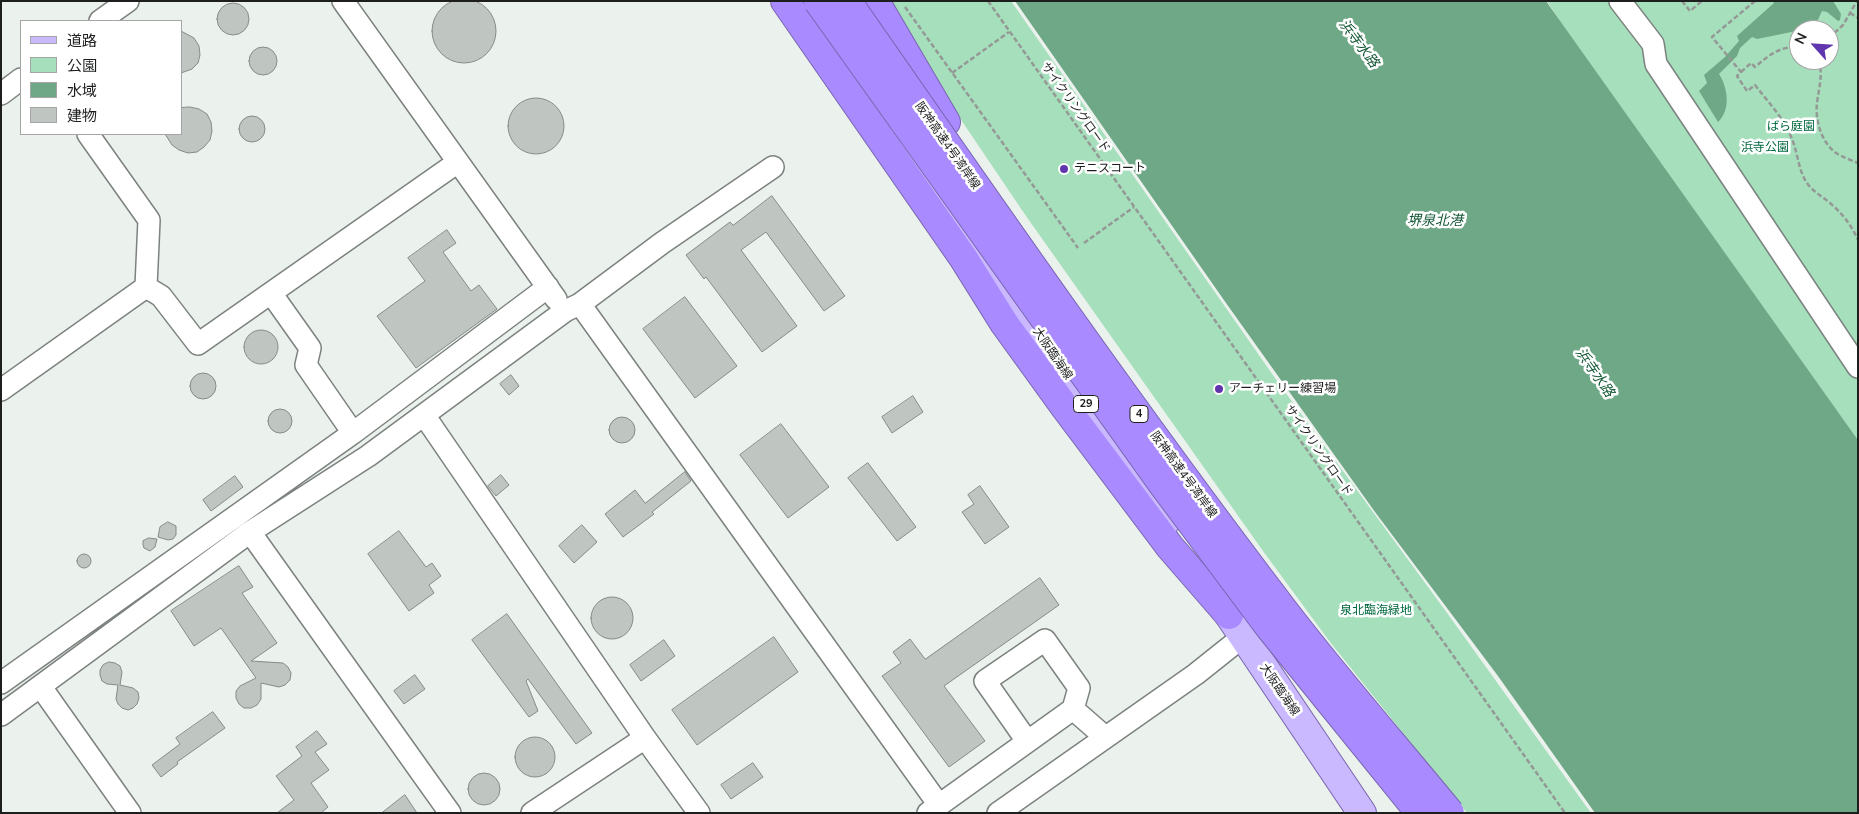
<!DOCTYPE html>
<html>
<head>
<meta charset="utf-8">
<style>
	body { margin:0 }
	#map { position:relative; width:1859px; height:814px; overflow:hidden; background:#ebf1ed; font-family:"Nunito Sans","Noto Sans JP",sans-serif }
	canvas { display:block }
	.frame { position:absolute; inset:0; border:2px solid #1d1f1e; pointer-events:none }
	.legend { position:absolute; left:20px; top:20px; width:162px; height:115px; box-sizing:border-box; background:#fff; border:1px solid #a5a5a5; margin:0; padding:6px 9px; list-style:none; font-size:15px; color:#1d1f1e }
	.legend li { display:flex; align-items:center; gap:10px; height:25px }
	.legend b { width:25px; border:1px solid #a5a5a5 }
	.north { position:absolute; left:1789px; top:20px; width:50px; height:50px; box-sizing:border-box; background:#fff; border:1px solid #a5a5a5; border-radius:50%; rotate:296deg; font-size:14px; font-weight:700; line-height:20px; text-align:center; color:#1d1f1e }
	.north::after { content:''; display:block; margin:auto; width:18px; height:22px; background:#6036ae; clip-path:polygon(50% 0,100% 100%,50% 72%,0 100%) }
</style>
</head>
<body>
<div id="map">
<canvas width="1859" height="814"></canvas>
<div class="frame"></div>
<ul class="legend">
<li><b style="height:6px;background:#cbb9ff"></b>道路</li>
<li><b style="height:14px;background:#a6dfbc"></b>公園</li>
<li><b style="height:14px;background:#6fa886"></b>水域</li>
<li><b style="height:14px;background:#bfc5c1"></b>建物</li>
</ul>
<div class="north">N</div>
</div>
<script>
const ctx = document.querySelector('canvas').getContext('2d');
ctx.lineJoin = 'round';
function fillPath(path, color) { ctx.fillStyle = color; ctx.fill(path, 'evenodd'); }
function strokePath(path, color, width, dash) { ctx.strokeStyle = color; ctx.lineWidth = width; ctx.lineCap = dash ? 'butt' : 'round'; ctx.setLineDash(dash || []); ctx.stroke(path); }
function write(font, color, halo, rows, align = 'center') {
  ctx.font = font + ' "Nunito Sans","Noto Sans JP",sans-serif'; ctx.lineWidth = 5; ctx.setLineDash([]); ctx.textBaseline = 'middle'; ctx.strokeStyle = halo; ctx.fillStyle = color; for (const [text, x, y, turn = 0] of rows) {
    ctx.save(); ctx.translate(x, y); ctx.rotate((+turn || 0) * Math.PI / 180); ctx.textAlign = isNaN(turn) ? turn : align; if (halo) ctx.strokeText(text, 0, 0); ctx.fillText(text, 0, 0); ctx.restore();
  }
}
const green = new Path2D(`
	M887 1H1011L1282 388 1442 606 1591 813H1467L1330 642 1263 551 1026 216 953 108Z
	M1547 1H1858V440L1560 21ZM1799 30H1829V60H1799Z`);
const water = new Path2D(`
	M1015 1H1546L1858 440V813H1595L1498 676 1375 512 1226 303Z
	M1773 1H1833L1841 14 1840 20 1838 21 1827 12 1822 11 1815 26 1811 28 1757 39 1752 37 1740 48 1737 56 1719 74C1728 88 1731 110 1718 122L1699 91 1707 83 1704 75 1725 57 1739 41 1737 36 1774 3Z`);
const building = new Path2D(`
	M432 31a32 32 0 1 1 64 0a32 32 0 1 1-64 0Z
	M217 19a16 16 0 1 1 32 0a16 16 0 1 1-32 0Z
	M181 31 194 38 199 46 200 55 198 63 192 69 181 73Z
	M249 61a14 14 0 1 1 28 0a14 14 0 1 1-28 0Z
	M508 126a28 28 0 1 1 56 0a28 28 0 1 1-56 0Z
	M190 107 199 109 207 114 211 122 212 131 210 140 204 147 197 152 188 153 179 150 172 145 165 134H181V108Z
	M239 129a13 13 0 1 1 26 0a13 13 0 1 1-26 0Z
	M772 196 845 296 824 311 766 232 741 250 797 326 762 352 706 277 704 279 686 255 730 222 733 225Z
	M447 230 456 243 443 252 471 291 479 285 497 309 416 368 377 316 425 281 408 258Z
	M685 297 737 366 695 398 643 329Z
	M244 347a17 17 0 1 1 34 0a17 17 0 1 1-34 0Z
	M190 386a13 13 0 1 1 26 0a13 13 0 1 1-26 0Z
	M511 375 519 386 509 395 500 384Z
	M913 396 923 412 892 433 882 417Z
	M268 421a12 12 0 1 1 24 0a12 12 0 1 1-24 0Z
	M609 430a13 13 0 1 1 26 0a13 13 0 1 1-26 0Z
	M781 424 829 487 788 518 740 455Z
	M868 463 916 527 897 541 848 478Z
	M685 472 691 481 652 512 654 514 623 537 605 514 635 490 645 503Z
	M501 475 509 485 496 496 488 486Z
	M235 476 243 487 211 511 203 500Z
	M980 486 1009 527 985 544 962 512 974 504 968 495Z
	M168 522 176 526V535L173 539 168 540 158 537 160 527Z
	M582 525 597 542 574 563 559 546Z
	M399 531 426 567 432 563 441 576 429 585 434 593 409 611 368 554Z
	M149 538 157 539 155 547 150 551 144 548 143 545V541Z
	M77 561a7 7 0 1 1 14 0a7 7 0 1 1-14 0Z
	M239 566 253 587 242 593 277 643 251 661 283 663 288 667 291 673 290 680 285 685 279 687 261 683V699L257 705 251 708H244L239 704 236 698V691L240 686 256 678 221 628 194 646 171 611Z
	M1040 578 1059 605 944 686 985 741 949 767 882 676 901 663 893 652 910 639 925 659Z
	M591 618a21 21 0 1 1 42 0a21 21 0 1 1-42 0Z
	M507 614 592 733 576 744 528 679 526 681 538 711 529 717 472 640Z
	M774 637 798 672 697 745 672 710Z
	M664 640 675 656 641 681 630 665Z
	M109 662 115 663 120 666 122 672 120 685 133 688 138 692 139 698 137 704 133 708 128 710 122 708 118 704 116 699 118 685 107 684 102 681 100 675V670L103 665Z
	M415 675 425 689 404 704 394 691Z
	M213 712 225 728 177 762 178 764 161 777 152 765 180 744 176 738Z
	M317 731 327 744 315 752 329 770 311 783 328 807 321 813H277L294 800 276 776 302 756 296 747Z
	M515 757a20 20 0 1 1 40 0a20 20 0 1 1-40 0Z
	M753 763 763 777 731 799 721 785Z
	M468 789a16 16 0 1 1 32 0a16 16 0 1 1-32 0Z
	M405 795 417 813H382Z`);
const path = new Path2D(`
	M988 1 1565 813
	M1682 1 1690 11 1702 1
	M1755 1 1712 37 1741 72 1737 76 1747 91 1755 85C1768 102 1784 118 1792 139 1798 153 1798 170 1807 183 1813 192 1822 196 1830 203 1842 213 1852 226 1858 240
	M905 7 1078 248
	M1850 13 1858 18
	M1829 38 1843 25 1857 1
	M1819 60C1823 76 1819 87 1817 103 1815 120 1821 142 1836 153 1842 157 1851 160 1858 163
	M1741 72 1751 63 1755 67C1769 55 1780 46 1799 47
	M952 73 1009 32
	M1084 243 1134 207`);
const minor = new Path2D(`
	M343 1 556 299
	M1620 1 1653 44 1656 64 1858 367
	M100 21 128 1
	M1 94 21 79
	M146 287 161 296 198 344 458 162
	M271 293 310 348 306 365 353 433
	M580 304 939 805
	M1 390 146 287 149 220 88 134
	M424 415 645 738 699 813
	M250 532 450 813
	M1 683 353 433 548 287
	M41 687 130 813
	M1 715 250 532 368 456 565 311 580 304 662 243 773 167
	M1027 741 985 681 1045 640 1079 688 1073 709
	M532 813 645 738
	M928 813 1073 709 1105 737
	M998 813 1196 674 1255 627`);
const major = new Path2D(`
	M824 34 1042 338 1166 521
	M1216 596 1362 813`);
const highway = new Path2D(`
	M785 1 964 259 1004 323 1064 406 1170 547 1229 615
	M875 1 946 122`);
const highwayBridge = new Path2D(`
	M818 1 1161 482 1270 628 1420 813
	M847 1C990 207 1133 413 1285 612 1338 681 1395 746 1450 813`);
const markers = [
	[1064,169,5,"#6036ae"],
	[1219,389,5,"#6036ae"]
];
const shields = [
	[1086,404,25],
	[1139,414,18]
];
const shieldNames = [
	["29",1086,404],
	["4",1139,414]
];
const streetNames = [
	["サイクリングロード",1075,108,54],
	["阪神高速4号湾岸線",947,146,55],
	["大阪臨海線",1052,354,56],
	["サイクリングロード",1318,451,55],
	["阪神高速4号湾岸線",1183,475,54],
	["大阪臨海線",1279,690,56]
];
const parkNames = [
	["ばら庭園",1791,127],
	["浜寺公園",1765,148],
	["泉北臨海緑地",1376,611]
];
const poiNames = [
	["テニスコート",1074,169],
	["アーチェリー練習場",1229,389]
];
const waterNames = [
	["浜寺水路",1358,44,53],
	["堺泉北港",1435,222],
	["浜寺水路",1594,373,55]
];
fillPath(green, '#a6dfbc');
fillPath(water, '#6fa886');
fillPath(building, '#bfc5c1');
strokePath(building, '#858b87', 1);
strokePath(minor, '#7c827e', 24);
strokePath(major, '#7865b0', 30);
strokePath(highway, '#7865b0', 30);
strokePath(path, '#949996', 2.5, [5, 2.5]);
strokePath(minor, '#fff', 21);
strokePath(major, '#cbb9ff', 28);
strokePath(highway, '#a98bff', 28);
strokePath(highwayBridge, '#7865b0', 30, []);
strokePath(highwayBridge, '#a98bff', 28);
for (const [x, y, r, color] of markers) { const dot = new Path2D(); dot.arc(x, y, r, 0, 2 * Math.PI); ctx.fillStyle = color; ctx.fill(dot); strokePath(dot, '#fff', 2); }
for (const [x, y, w] of shields) { const box = new Path2D(); box.roundRect(x - w / 2, y - 8.5, w, 17, 4); ctx.fillStyle = '#fff'; ctx.fill(box); strokePath(box, '#1d1f1e', 1); }
write('bold 11px', '#1d1f1e', null, shieldNames);
write('12px', '#1d1f1e', '#fff', streetNames);
write('12px', '#00693e', '#fff', parkNames);
write('12px', '#1d1f1e', '#fff', poiNames, 'left');
write('italic 14px', '#155937', '#fff', waterNames);
</script>
</body>
</html>
